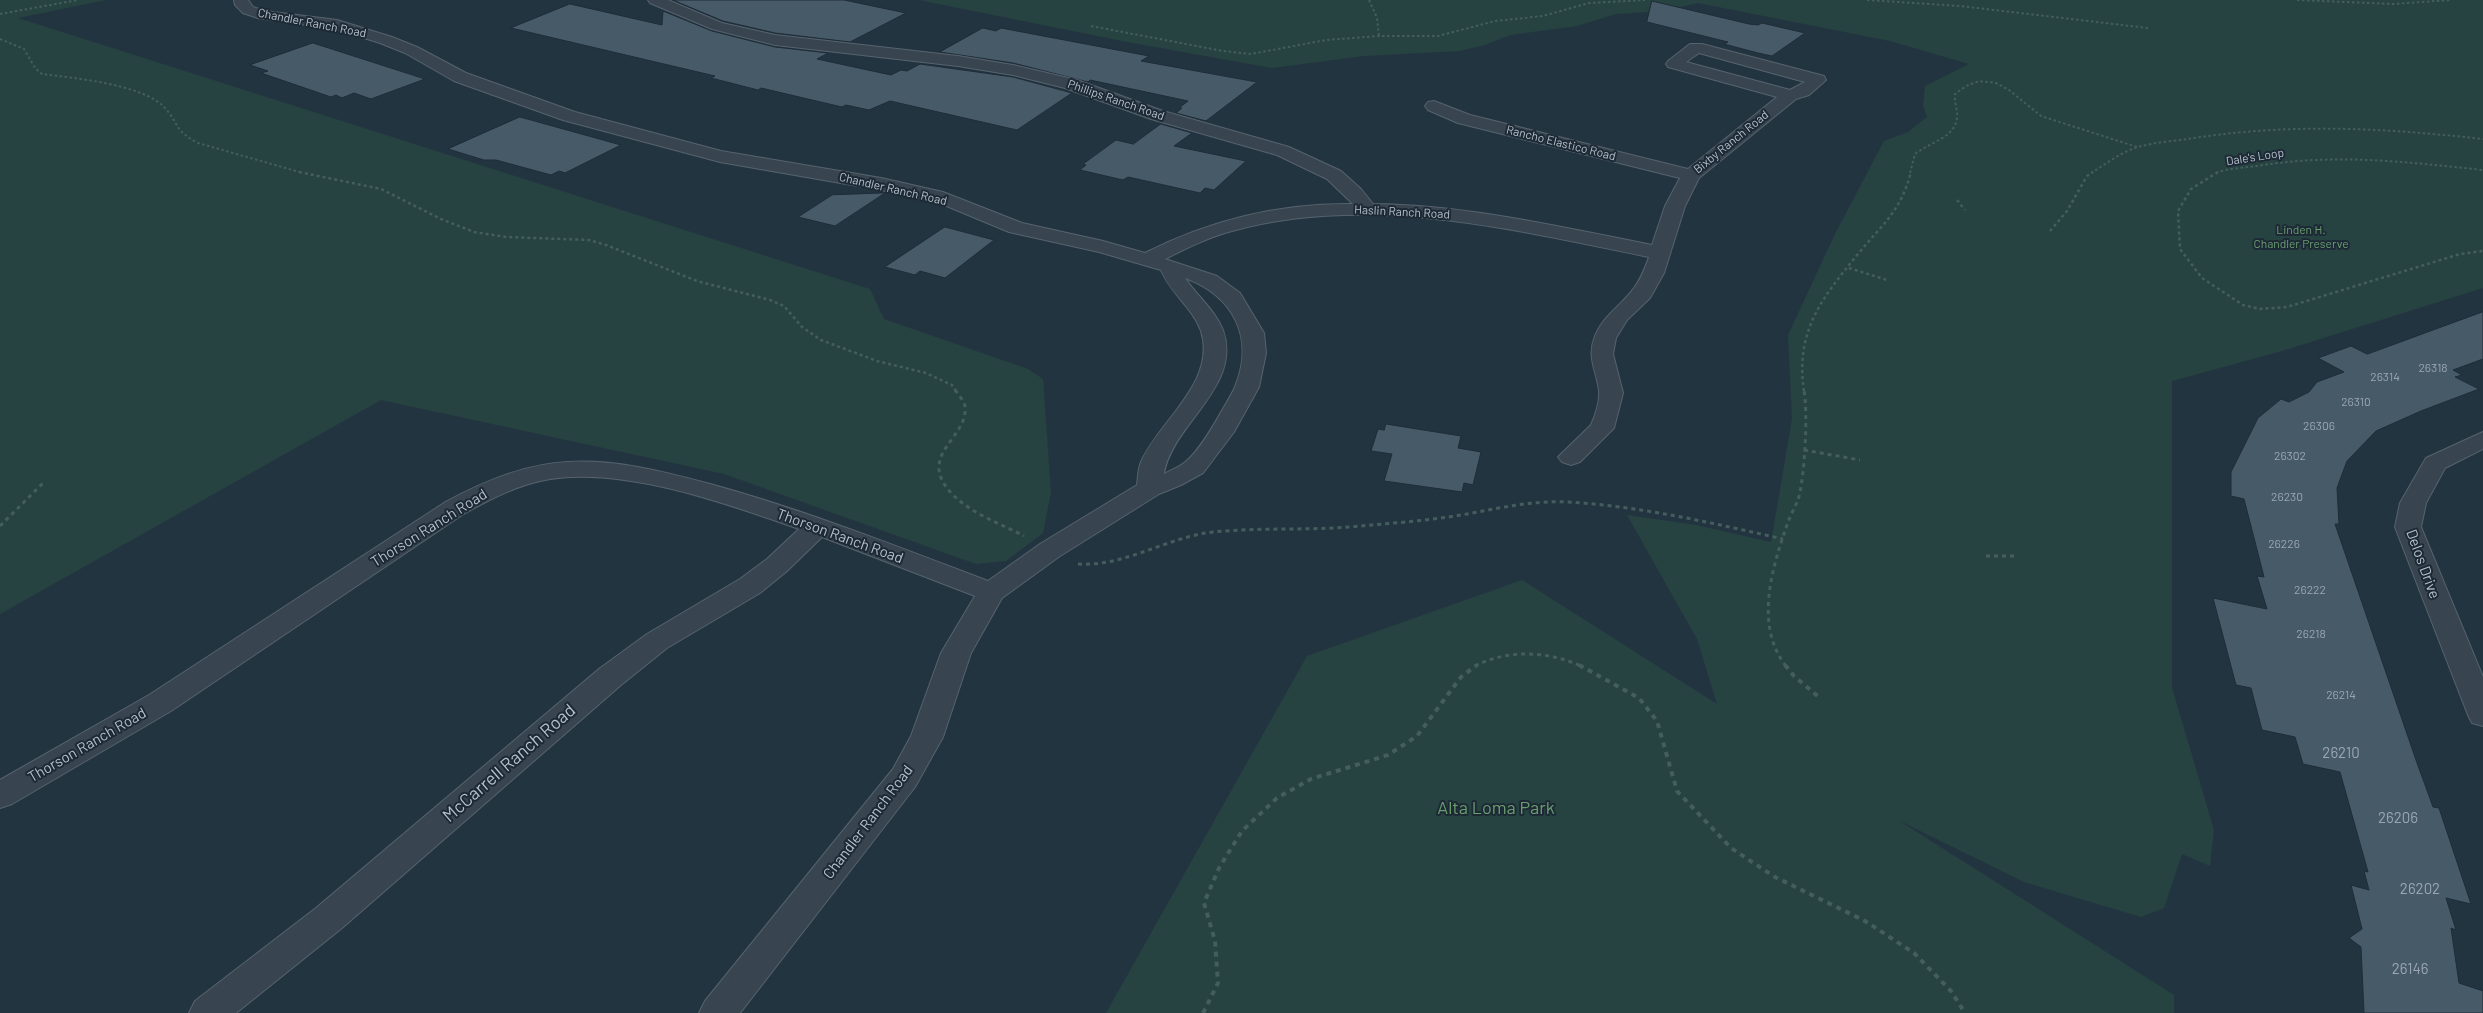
<!DOCTYPE html>
<html>
<head>
<meta charset="utf-8">
<style>
	body { margin:0 }
	canvas { display:block; background:#233441 }
</style>
</head>
<body>
<canvas width="2483" height="1013"></canvas>
<script>
const ctx = document.querySelector('canvas').getContext('2d');
ctx.lineJoin = 'round';
function fillPath(path, color) { ctx.fillStyle = color; ctx.fill(path, 'evenodd'); }
function strokePath(path, color, width, dash) { ctx.strokeStyle = color; ctx.lineWidth = width; ctx.lineCap = dash ? 'butt' : 'round'; ctx.setLineDash(dash || []); ctx.stroke(path); }
function write(font, color, halo, rows, align = 'center') {
  ctx.font = font + ' Barlow,sans-serif'; ctx.lineWidth = 4; ctx.setLineDash([]); ctx.textBaseline = 'middle'; ctx.strokeStyle = halo; ctx.fillStyle = color; for (const [text, x, y, turn = 0] of rows) {
    ctx.save(); ctx.translate(x, y); ctx.rotate((+turn || 0) * Math.PI / 180); ctx.textAlign = isNaN(turn) ? turn : align; if (halo) ctx.strokeText(text, 0, 0); ctx.fillText(text, 0, 0); ctx.restore();
  }
}
const green = new Path2D(`
	M0 0H106L18 18 870 289 884 319 1028 369 1043 379 1051 492 1043 533 1006 561 976 564 724 474 381 400 0 614Z
	M919 0H2483V288L2282 351 2172 381V688L2214 830 2210 866 2182 854 2164 908 2141 917 2024 882 1898 820 2174 995V1013H1106L1307 656 1522 580 1717 704 1697 639 1627 515 1696 525 1771 542 1792 419 1788 335 1835 234 1884 141 1908 132 1927 117 1923 106 1925 86 1969 64 1890 41 1698 3 1663 11 1616 14 1577 26 1510 35 1485 45 1459 51 1364 56 1272 68 1127 42Z`);
const building = new Path2D(`
	M673 0H844L906 13 850 42 775 33 723 21Z
	M1652 1 1749 24 1758 25 1762 23 1805 33 1772 56 1758 53 1724 44 1728 42 1647 22Z
	M570 4 662 25 663 11 712 31 775 47 828 53 817 59 891 75 901 70 907 71 920 64 1013 77 1072 93 1017 130 890 101 869 110 846 105 842 107 761 88 758 90 711 78 715 76 511 28Z
	M983 28 996 31 1001 28 1149 56 1141 61 1257 82 1206 121 1176 113 1182 108H1179L1188 101 1090 80 1088 82 1013 63 940 52Z
	M313 43 425 79 371 99 354 93 342 98 336 95 331 97 261 73 268 71 250 65Z
	M520 117 621 145 565 173 559 171 551 175 496 160H484L448 149Z
	M1161 124 1192 133 1174 146 1246 161 1214 190 1205 188 1200 193 1128 177 1123 180 1080 170 1086 165 1083 164 1116 140 1133 144Z
	M885 193 835 226 798 217 832 195Z
	M945 227 994 240 945 278 920 271 915 275 885 267Z
	M2483 312V359L2453 370 2462 375 2455 377 2479 389 2421 411 2376 431 2347 461 2337 488 2339 524H2335L2416 760 2433 807 2439 808 2471 904 2446 898 2456 930 2451 928 2459 983 2483 991V1013H2364L2361 947 2349 938 2362 929 2351 885 2369 890 2364 871 2368 872 2340 772 2303 764 2295 737 2262 730 2251 688 2236 685 2213 598 2267 609 2257 576 2264 577 2244 499 2231 496V472L2258 418 2281 399 2289 402 2309 392 2317 382 2344 372 2318 358 2351 346 2367 354Z
	M1386 424 1461 436 1458 448 1481 452 1473 485 1464 483 1462 492 1384 481 1392 454 1371 451 1378 429 1384 430Z`);
const pathFar3 = new Path2D(`
	M1369 0 1377 18 1379 36
	M1867 0 1960 6 2148 28
	M2297 0 2393 4 2450 0
	M0 14 78 0
	M1091 26 1223 51 1251 54 1326 40 1379 36H1438L1495 21 1543 16 1589 3 1645 0
	M0 39 24 49 35 68 42 74C73 78 142 84 164 107 180 124 173 130 198 143L303 173
	M1910 173 1915 154C1928 143 1955 138 1957 118 1958 110 1954 102 1955 94L1966 86 1979 81 1996 83 2009 90 2041 116 2137 147
	M2091 173C2106 164 2121 152 2138 147 2155 142 2176 141 2194 138 2295 123 2382 128 2483 139
	M2216 173C2228 168 2244 168 2257 166 2335 153 2405 162 2483 170`);
const pathFar2 = new Path2D(`
	M299 172 381 189 441 219 474 232 506 237 589 240 606 245 697 281 770 300 784 306 802 327 821 340 877 361 926 373 952 385 956 391
	M2218 172 2191 189 2178 211 2180 249 2202 278 2243 305 2260 309 2287 307 2460 254 2483 251
	M1957 200 1965 210
	M2050 231 2067 211 2087 176 2093 172
	M1849 268 1887 280
	M1804 391C1795 331 1822 298 1858 254 1883 223 1900 213 1911 172`);
const pathFar1 = new Path2D(`
	M955 390C958 394 964 401 965 406 969 439 913 455 954 496 973 514 1001 524 1024 536
	M1804 450 1860 460
	M0 526 44 482
	M1986 556H2016
	M1078 564C1125 567 1167 537 1213 532 1262 527 1312 531 1361 526 1392 523 1424 521 1455 516 1492 510 1529 500 1567 502 1640 506 1712 523 1783 539
	M1475 666C1508 649 1548 651 1581 666
	M1786 666C1755 627 1771 571 1786 528 1789 518 1794 509 1798 500 1805 477 1808 414 1804 390`);
const path = new Path2D(`
	M1579 665 1639 698 1657 721 1677 791 1731 848 1775 877 1865 921 1914 953 1951 991 1965 1013
	M1785 665 1794 676 1820 698
	M1203 1013 1218 983 1215 941 1204 903 1219 868 1242 831 1277 798 1311 779 1388 755 1417 736 1461 677 1477 665`);
const street = new Path2D(`
	M234 0H248L253 7 265 11 337 20 392 37 417 47 466 73 575 112 721 151 881 178 943 192 1022 223 1103 241 1145 253C1210 220 1280 203 1353 204L1327 179 1277 155 1151 119 1065 88 1013 75 958 66 775 45 712 29 650 3 648 0H668L722 23 775 35 958 56 1013 65 1077 80 1163 111 1289 147 1341 171 1361 189 1373 204C1467 205 1561 227 1652 245L1665 206 1680 178 1458 123 1428 110 1425 106 1428 102 1434 101 1470 115 1688 169 1777 97 1668 67 1666 64 1668 61 1690 44H1702L1824 76 1826 80 1809 95 1796 99 1699 178 1685 206 1664 273 1650 298 1627 320 1616 338 1613 354 1623 393 1614 428 1580 462 1571 465 1562 462 1558 457 1591 425C1595 416 1600 401 1599 391 1597 373 1587 357 1594 339 1601 317 1621 306 1634 288 1641 279 1645 268 1649 257 1514 230 1369 193 1232 231 1209 237 1187 248 1165 259L1217 276 1240 293 1264 333 1266 353 1259 387 1234 432 1203 473 1181 485 1159 494 1060 556 1002 598 971 653 943 737 915 787 740 1013H699L705 1001 893 769 911 736 941 653 975 596 822 537 787 571 760 593 667 648 621 685 342 928 236 1013H189L195 1001 316 908 599 669 647 634 740 579 767 559 799 529C728 504 626 467 550 479 519 484 490 499 462 515L171 711 12 804 0 808V780L149 695 444 503C482 482 524 464 568 462 616 459 664 472 710 484 805 510 896 546 988 581L1040 544 1137 485C1138 477 1138 469 1141 462 1159 421 1217 382 1201 331 1193 308 1170 293 1161 270L1099 252 1009 232 937 202 881 190 720 162 563 120 454 81 405 53 380 43 335 29 258 18 243 13 235 5ZM1699 53 1805 82 1790 90 1686 62ZM1185 278C1234 296 1255 338 1235 387 1231 396 1225 405 1220 414 1212 428 1198 453 1184 463 1179 467 1171 470 1164 474 1171 425 1243 387 1223 330 1215 310 1197 296 1185 278Z
	M2483 432V449L2445 468 2426 503 2421 527 2483 677V726L2472 723 2468 715 2395 527 2400 503 2426 458Z`);
const farStreetnames = [
	["Chandler Ranch Road",312,23,11],
	["Phillips Ranch Road",1116,100,19],
	["Bixby Ranch Road",1731,142,-39],
	["Rancho Elastico Road",1561,143,14],
	["Dale's Loop",2255,157,-9],
	["Chandler Ranch Road",893,189,13],
	["Haslin Ranch Road",1402,212,3]
];
const farParknames = [
	["Linden H.",2301,230],
	["Chandler Preserve",2301,244]
];
const numberNames = [
	["26318",2433,368],
	["26314",2385,377],
	["26310",2356,402],
	["26306",2319,426],
	["26302",2290,456],
	["26230",2287,497],
	["26226",2284,544],
	["26222",2310,590],
	["26218",2311,634],
	["26214",2341,695]
];
const streetNames = [
	["Thorson Ranch Road",429,528,-32],
	["Thorson Ranch Road",840,536,20],
	["Delos Drive",2423,564,70],
	["Thorson Ranch Road",87,745,-30],
	["Chandler Ranch Road",868,822,-53]
];
const nearNumbernames = [
	["26210",2341,753],
	["26206",2398,818],
	["26202",2420,889],
	["26146",2410,969]
];
const nearStreetnames = [
	["McCarrell Ranch Road",509,763,-41]
];
const nearParknames = [
	["Alta Loma Park",1496,808]
];
fillPath(green, '#264241');
fillPath(building, '#475a67');
strokePath(building, '#1f2c38', 1);
strokePath(street, '#56636e', 2);
strokePath(pathFar3, '#445e5d', 2, [2.5, 2.5]);
strokePath(pathFar2, '#445e5d', 2.5, [3, 3]);
strokePath(pathFar1, '#445e5d', 3, [4, 4]);
strokePath(path, '#445e5d', 4, [5, 5]);
fillPath(street, '#384551');
write('12px', '#b4c0cb', '#1d2a36', farStreetnames);
write('12px', '#6a9e6f', '#1d2a36', farParknames);
write('12px', '#99a6b2', null, numberNames);
write('15px', '#b4c0cb', '#1d2a36', streetNames);
write('15px', '#99a6b2', null, nearNumbernames);
write('18px', '#b4c0cb', '#1d2a36', nearStreetnames);
write('18px', '#6a9e6f', '#1d2a36', nearParknames);
</script>
</body>
</html>
